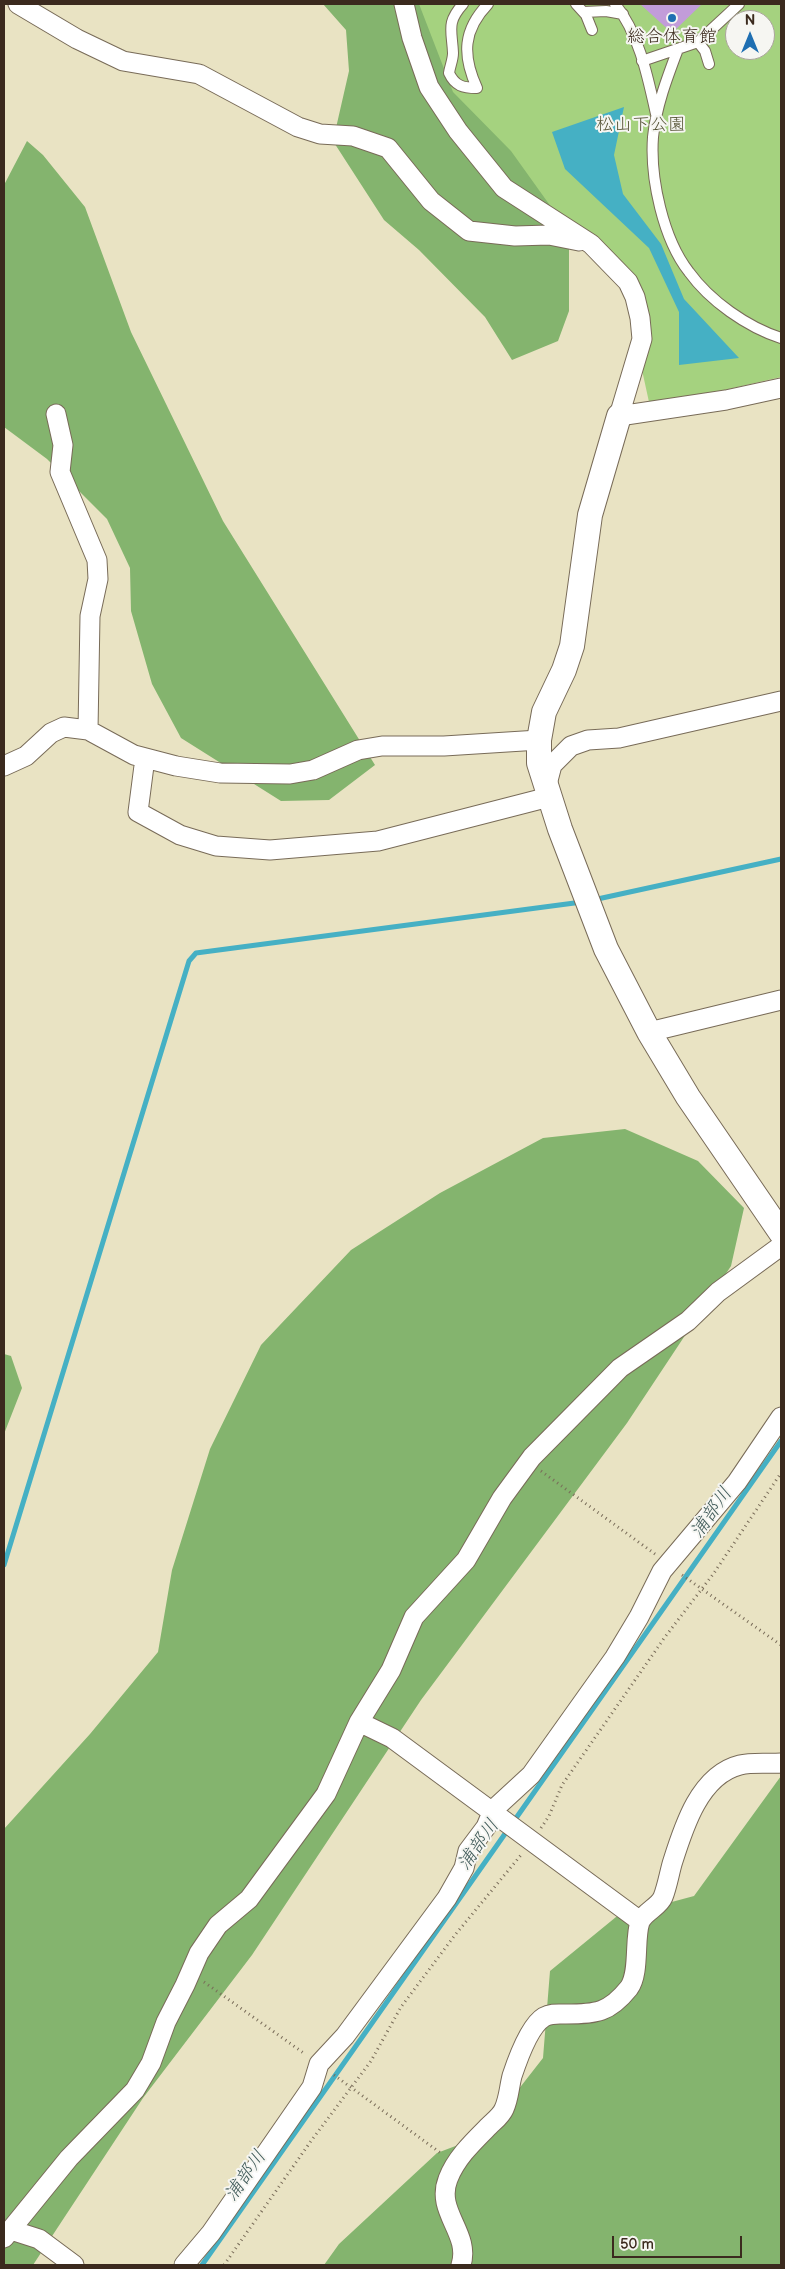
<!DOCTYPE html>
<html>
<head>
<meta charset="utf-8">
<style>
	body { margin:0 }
	#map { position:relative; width:785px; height:2269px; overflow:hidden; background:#e9e3c3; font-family:"Balsamiq Sans",sans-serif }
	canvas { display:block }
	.frame { position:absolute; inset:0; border:5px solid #3b2a1e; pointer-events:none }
	.north { position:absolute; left:725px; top:10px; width:50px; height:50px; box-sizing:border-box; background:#f6f6f2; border:1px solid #aba49d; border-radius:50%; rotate:0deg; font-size:14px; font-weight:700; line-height:20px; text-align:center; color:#3b2a1e }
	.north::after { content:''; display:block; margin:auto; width:18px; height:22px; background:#1f6fb2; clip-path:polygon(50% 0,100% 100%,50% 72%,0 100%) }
	.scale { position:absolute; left:612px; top:2236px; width:130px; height:22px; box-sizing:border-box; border:2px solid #3b2a1e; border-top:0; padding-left:6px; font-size:15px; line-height:18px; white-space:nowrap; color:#3b2a1e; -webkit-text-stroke:4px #f6f6f2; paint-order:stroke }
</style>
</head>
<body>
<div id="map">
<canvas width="785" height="2269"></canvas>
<div class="frame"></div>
<div class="north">N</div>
<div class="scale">50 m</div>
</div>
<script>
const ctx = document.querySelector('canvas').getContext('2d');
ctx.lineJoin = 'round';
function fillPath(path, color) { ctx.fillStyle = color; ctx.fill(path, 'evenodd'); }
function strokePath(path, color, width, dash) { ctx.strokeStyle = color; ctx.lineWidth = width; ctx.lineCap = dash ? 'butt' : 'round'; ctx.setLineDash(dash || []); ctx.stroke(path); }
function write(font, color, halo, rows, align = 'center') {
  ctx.font = font + ' "Balsamiq Sans","Klee One",sans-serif'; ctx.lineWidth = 4; ctx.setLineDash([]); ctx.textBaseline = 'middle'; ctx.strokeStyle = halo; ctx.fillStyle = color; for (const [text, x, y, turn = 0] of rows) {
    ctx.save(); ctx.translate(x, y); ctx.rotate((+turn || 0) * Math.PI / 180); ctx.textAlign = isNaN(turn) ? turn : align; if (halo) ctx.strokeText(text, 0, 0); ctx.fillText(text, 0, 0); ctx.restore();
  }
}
const green = new Path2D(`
	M414 4H781V377L664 404 649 402 642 370 645 322 609 248 558 214 462 124ZM735 20H765V50H735Z`);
const forest = new Path2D(`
	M323 4H419L453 92 511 151 569 232V311L558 341 512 360 485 317 419 250 384 220 333 141 349 71 346 30Z
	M27 141 43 155 85 207 131 332 223 521 375 765 329 800 281 801 181 738 152 684 131 611 130 568 107 519 47 459 4 427V185Z
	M625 1129 698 1161 744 1208 731 1266 627 1423 421 1700 252 1955 143 2098 33 2265H4V1829L90 1734 158 1652 172 1570 210 1449 261 1345 351 1250 440 1193 543 1138Z
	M4 1354 11 1356 22 1388 4 1434Z
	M781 1776V2265H324L339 2244 437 2153 482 2136 543 2058 550 1971 616 1917 694 1896Z`);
const water = new Path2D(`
	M624 107 614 155 623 194 661 244 684 299 739 358 679 365V312L649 248 565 169 552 132Z`);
const stream = new Path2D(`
	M593 900 781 859
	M4 1565 189 961 196 953 582 902
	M202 2265 781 1441`);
const building = new Path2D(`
	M640 4H702L672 33Z`);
const path = new Path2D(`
	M541 1471 655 1554
	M682 1575 781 1645
	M541 1828 549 1816 562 1785 665 1637 714 1573 781 1473
	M204 1982 305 2054
	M334 2075 442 2154
	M224 2265 311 2141 371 2061 401 2007 455 1935 521 1855`);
const service = new Path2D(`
	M463 4C446 23 452 30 453 53 453 60 450 66 449 73 455 86 463 88 477 88 462 55 463 30 488 4
	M576 4 586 15 592 30
	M615 4C639 33 648 78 656 114
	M584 12 606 11 623 14
	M698 42 739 4
	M678 49C667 78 656 107 653 137 650 178 663 239 689 272 710 301 747 327 781 338
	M642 61 698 42 705 51 709 64`);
const minor = new Path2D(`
	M18 4 77 39 123 61 199 74 298 127 320 134 353 136 388 148 431 201 469 231 515 236 549 235 579 241
	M404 4 412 38 429 87 458 131 504 188 591 244 628 282 635 297 640 318 642 339 619 416 726 400 781 388
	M56 414 63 445 60 472 97 560 98 579 90 616 88 730
	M145 758 138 812 180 835 216 846 270 850 378 841 549 797
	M4 766 26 756 51 733 64 727 88 730 134 755 176 766 220 773 290 774 313 770 358 750 382 746H444L539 740
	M546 788 552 765 571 746 588 740 619 738 781 701
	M649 1032 781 1000
	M359 1722 392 1738 640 1921
	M11 2230 39 2239 74 2265
	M4 2238 69 2158 135 2090 151 2063 166 2022 185 1985 199 1953 218 1925 249 1899 326 1794 359 1722 391 1670 414 1617 466 1560 502 1498 532 1457 620 1368 688 1321 718 1292 781 1246
	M184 2265 211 2233 312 2087 319 2064 345 2036 447 1898 464 1868 468 1851 486 1827 493 1810 531 1775 615 1657 639 1617 662 1571 737 1482 781 1417
	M461 2265C471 2233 435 2212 448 2179 456 2158 473 2142 489 2126 494 2121 501 2116 504 2109 509 2098 509 2088 512 2076 517 2061 529 2026 544 2017 551 2013 558 2014 566 2014 596 2014 609 2013 629 1988 640 1973 634 1938 640 1922 644 1912 659 1907 663 1897 667 1887 669 1875 672 1864 683 1829 699 1775 740 1765 752 1762 768 1764 781 1763`);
const tertiary = new Path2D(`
	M619 416 590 515 572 646 564 670 544 712 539 740V763L560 829 606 949 649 1032 688 1097 781 1233`);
const markers = [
	[672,18,5,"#1f6fb2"]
];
const poiNames = [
	["総合体育館",672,37]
];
const parkNames = [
	["松山下公園",641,125]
];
const waterNames = [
	["浦部川",712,1513,-55],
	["浦部川",479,1845,-55],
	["浦部川",246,2176,-55]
];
fillPath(green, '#a5d27f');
fillPath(forest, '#84b46e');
fillPath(water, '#45b0c4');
strokePath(stream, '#45b0c4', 5);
fillPath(building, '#c29cd9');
strokePath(service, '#786b58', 12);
strokePath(minor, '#786b58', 21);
strokePath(tertiary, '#786b58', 26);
strokePath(path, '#786b58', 3, [1, 4]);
strokePath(service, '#fff', 10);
strokePath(minor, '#fff', 19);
strokePath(tertiary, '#fff', 24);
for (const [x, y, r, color] of markers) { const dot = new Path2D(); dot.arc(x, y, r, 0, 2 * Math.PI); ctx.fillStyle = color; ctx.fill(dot); strokePath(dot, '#f6f6f2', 2); }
write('18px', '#3b2a1e', '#f6f6f2', poiNames);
write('18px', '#565436', '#f6f6f2', parkNames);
write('italic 19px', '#3e5958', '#f6f6f2', waterNames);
</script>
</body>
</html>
